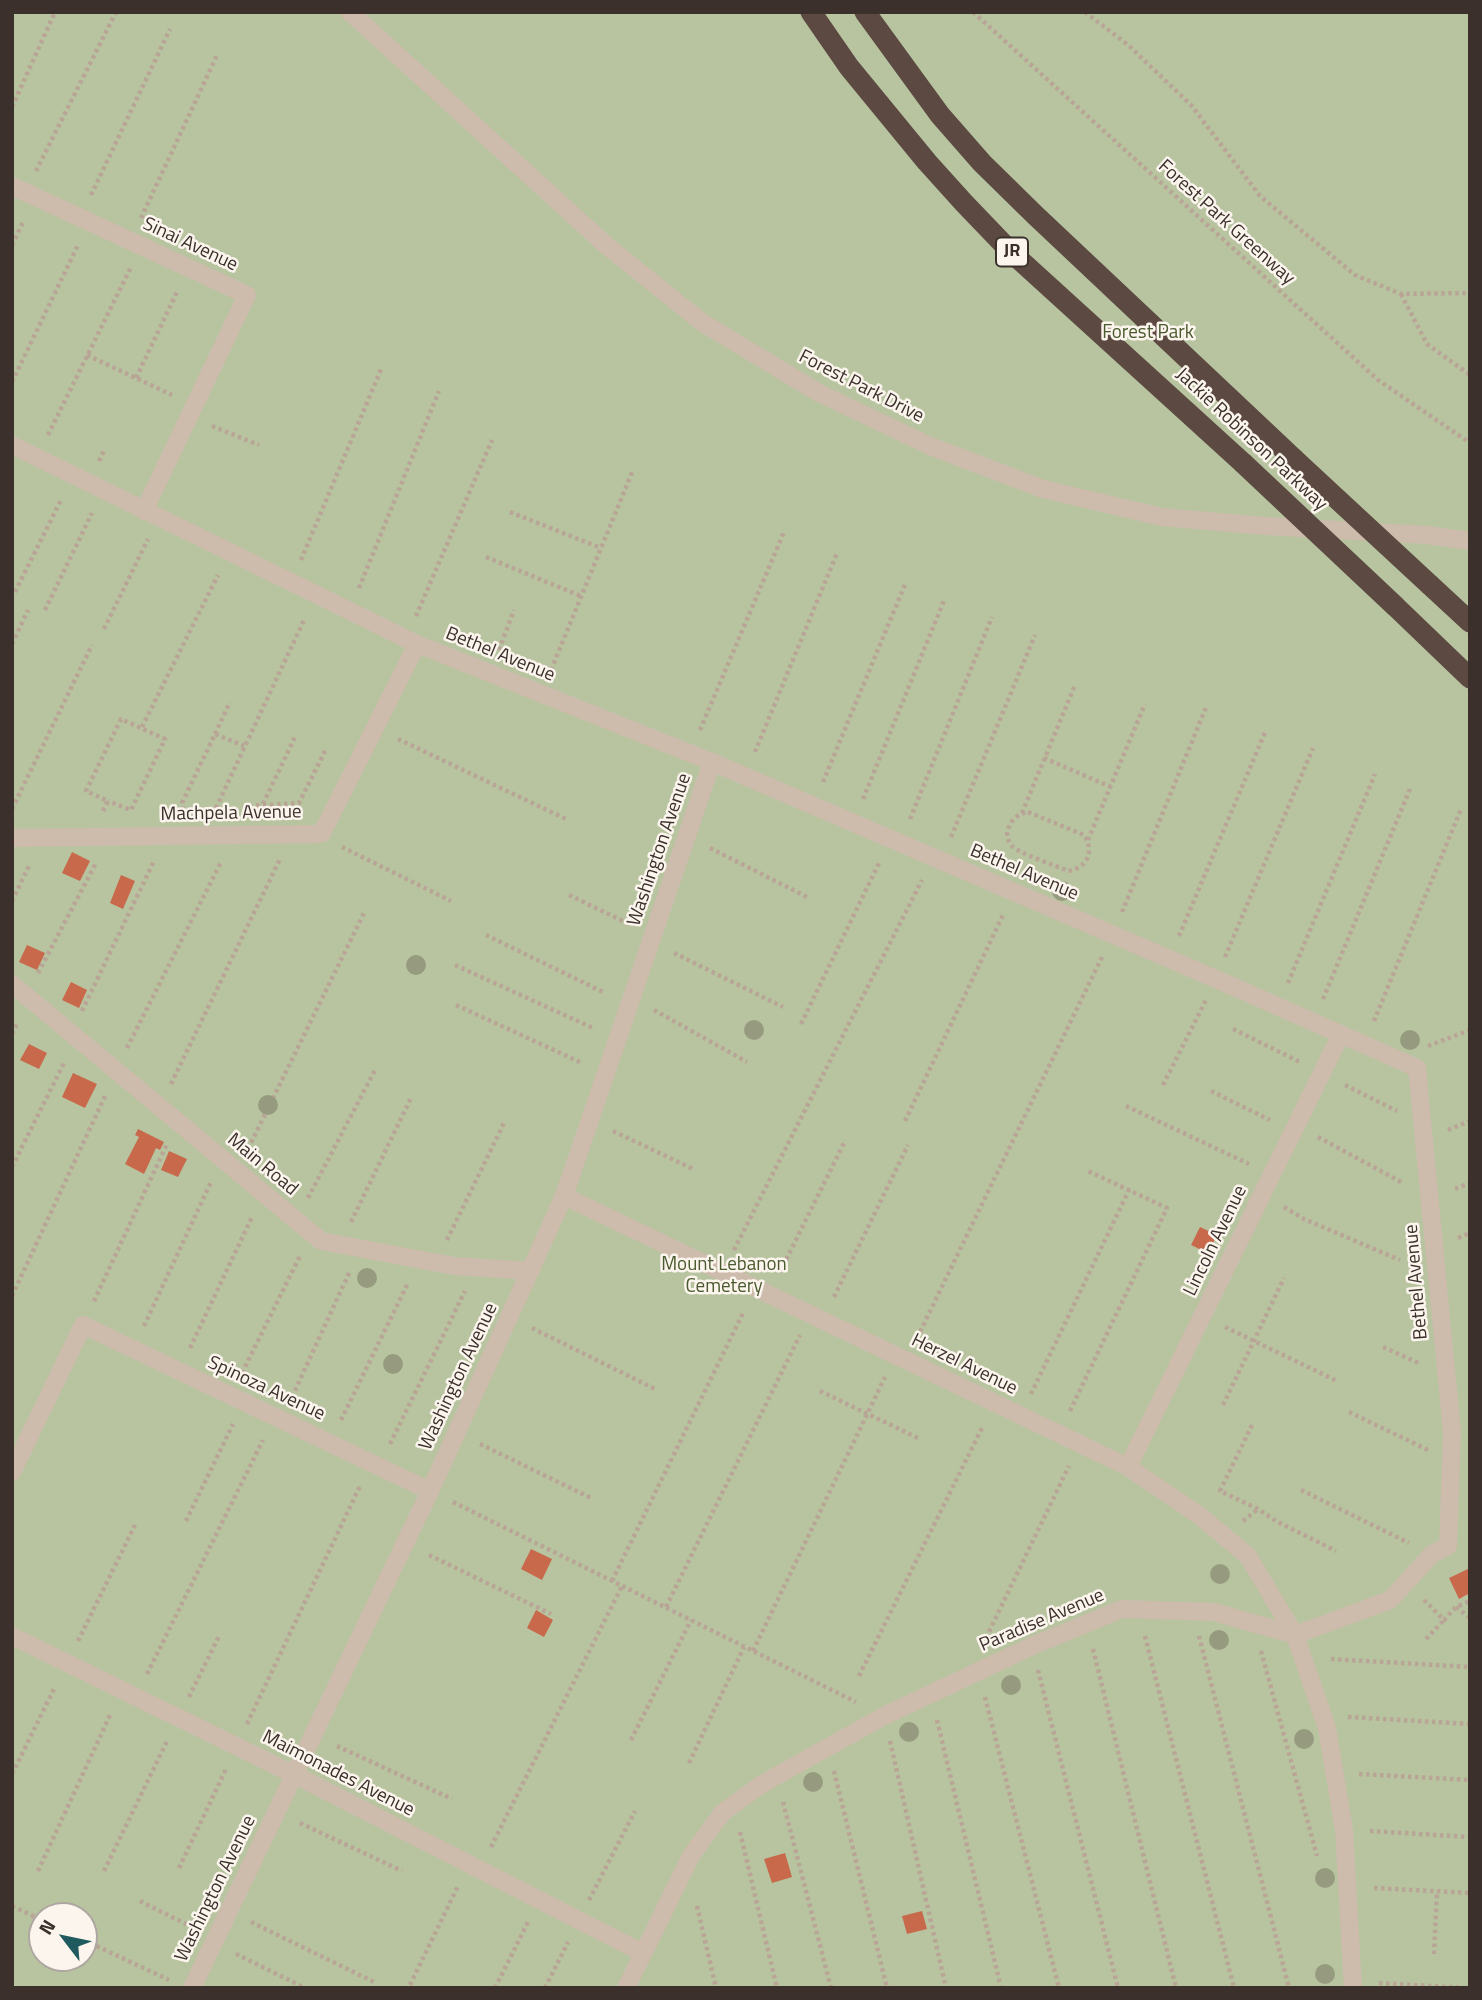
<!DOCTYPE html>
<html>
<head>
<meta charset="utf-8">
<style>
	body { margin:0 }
	#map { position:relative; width:1482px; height:2000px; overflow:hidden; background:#f4ebe1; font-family:"Titillium Web",sans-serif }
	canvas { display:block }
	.frame { position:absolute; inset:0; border:14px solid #3b302b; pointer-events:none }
	.north { position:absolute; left:28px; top:1902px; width:70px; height:70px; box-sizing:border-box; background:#fbf5ee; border:2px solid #aea6a0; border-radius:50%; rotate:302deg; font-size:19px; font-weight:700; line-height:28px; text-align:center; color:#3b302b }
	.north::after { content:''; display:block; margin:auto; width:24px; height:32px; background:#1f5a5e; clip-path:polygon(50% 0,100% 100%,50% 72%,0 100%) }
</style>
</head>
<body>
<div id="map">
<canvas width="1482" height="2000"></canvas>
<div class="frame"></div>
<div class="north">N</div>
</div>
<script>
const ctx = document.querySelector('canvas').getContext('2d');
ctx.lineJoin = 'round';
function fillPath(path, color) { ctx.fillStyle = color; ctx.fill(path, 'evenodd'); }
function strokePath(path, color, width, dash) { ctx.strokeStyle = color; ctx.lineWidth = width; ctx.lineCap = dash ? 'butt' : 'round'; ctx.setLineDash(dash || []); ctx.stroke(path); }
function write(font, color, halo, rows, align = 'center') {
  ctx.font = font + ' "Titillium Web",sans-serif'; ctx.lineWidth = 5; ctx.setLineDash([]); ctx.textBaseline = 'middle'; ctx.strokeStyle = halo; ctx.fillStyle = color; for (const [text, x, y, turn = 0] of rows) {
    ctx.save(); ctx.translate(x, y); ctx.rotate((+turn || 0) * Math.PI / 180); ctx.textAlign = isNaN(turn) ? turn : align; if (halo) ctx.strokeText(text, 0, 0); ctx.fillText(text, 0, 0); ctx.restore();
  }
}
const green = new Path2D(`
	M12 12H1470V1988H12ZM42 1916H84V1958H42Z`);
const building = new Path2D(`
	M72 852 90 861 80 881 62 873Z
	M121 875 135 881 123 909 110 903Z
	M27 945 45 953 37 970 19 962Z
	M71 982 87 990 79 1008 62 1000Z
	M29 1044 47 1053 39 1069 20 1060Z
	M73 1073 97 1084 85 1108 62 1097Z
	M138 1129 164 1142 160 1150 156 1148 144 1174 125 1164 139 1137 135 1135Z
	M169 1151 187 1159 178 1177 161 1170Z
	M1200 1227 1217 1235 1208 1253 1191 1245Z
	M531 1549 552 1559 542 1580 521 1569Z
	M1470 1568V1593L1459 1599 1449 1578Z
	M536 1610 553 1620 544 1637 527 1628Z
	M785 1853 792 1877 772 1883 764 1859Z
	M922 1911 927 1929 907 1934 902 1916Z`);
const path = new Path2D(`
	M973 12 1378 380 1470 443
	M1085 12 1128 45 1191 105 1260 196 1355 275 1401 294 1470 293
	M12 107 55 12
	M36 171 116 12
	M91 195 170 29
	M141 218 218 53
	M12 245 24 220
	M1401 294 1427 344 1470 375
	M87 355 172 395
	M136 378 178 290
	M12 382 78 245
	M212 426 259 445
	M48 435 131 267
	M99 461 105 449
	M510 512 601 548
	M486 557 581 596
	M301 560 382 367
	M359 588 439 391
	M15 592 62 498
	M45 610 92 513
	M416 616 492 440
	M104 629 148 539
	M12 644 28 610
	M499 650 514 610
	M551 670 633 470
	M142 727 218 575
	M700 730 784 532
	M215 734 230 702
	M398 739 568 820
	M755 752 837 553
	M1044 758 1111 787
	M823 782 906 582
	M863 799 945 598
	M263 804 295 737
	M249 806 299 803 326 749
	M216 808 305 618
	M12 809 92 645
	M183 810 182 803 215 734 244 746
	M103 811 108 801 86 791 121 719 165 739 131 810 108 801
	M1028 812 1084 835C1095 852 1087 868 1068 871 1057 866 1018 853 1012 846 1006 839 1006 832 1010 825 1013 818 1020 813 1028 812Z
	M1022 813 1075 685
	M910 819 992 617
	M951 837 1035 635
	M1088 840 1145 704
	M342 847 451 901
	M710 848 809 898
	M569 895 631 925
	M12 901 30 864
	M1122 912 1207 705
	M486 935 605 993
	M1179 936 1266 730
	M674 953 783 1007
	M1225 957 1313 748
	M455 965 595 1029
	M38 973 96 863
	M1288 983 1375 774
	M1323 999 1410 789
	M456 1005 582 1063
	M654 1010 747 1062
	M82 1011 154 861
	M1374 1021 1461 809
	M801 1024 880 861
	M1233 1029 1300 1062
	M12 1034 18 1022
	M1428 1046 1470 1030
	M127 1048 221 862
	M171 1084 280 859
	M1163 1085 1206 1000
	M1345 1085 1397 1111
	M1211 1091 1270 1120
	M1126 1106 1249 1164
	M905 1121 1003 915
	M1448 1130 1470 1121
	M613 1131 695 1170
	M1318 1137 1403 1183
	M248 1149 365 911
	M12 1167 65 1061
	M1455 1189 1470 1183
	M308 1198 375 1070
	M1284 1207 1304 1219 1400 1260
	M351 1222 411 1098
	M1458 1238 1470 1233
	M447 1240 504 1123
	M734 1250 922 880
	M780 1272 845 1141
	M12 1296 106 1094
	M834 1297 908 1145
	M94 1301 167 1144
	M144 1326 211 1182
	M1225 1327 1337 1381
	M532 1328 655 1389
	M917 1338 1103 955
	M1383 1347 1421 1364
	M190 1348 252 1217
	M242 1373 300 1256
	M820 1391 920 1439
	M1031 1394 1129 1190
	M292 1397 350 1271
	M1223 1405 1284 1278
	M1070 1411 1167 1208 1086 1170
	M1349 1412 1428 1450
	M341 1420 408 1283
	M1252 1425 1220 1491 1258 1509 1276 1521 1336 1551
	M390 1444 465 1291
	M480 1444 593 1499
	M1301 1490 1409 1543
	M453 1502 856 1702
	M186 1521 233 1424
	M1243 1521 1258 1509
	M429 1555 551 1614
	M612 1581 744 1311
	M1424 1600 1444 1620 1456 1607 1470 1601
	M666 1607 800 1335
	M1456 1607 1470 1618
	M1145 1636 1234 1988
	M1199 1636 1289 1988
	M986 1638 1069 1466
	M1426 1639 1444 1620
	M78 1641 135 1525
	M1093 1649 1176 1988
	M753 1651 885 1377
	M1261 1651 1317 1856
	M1331 1659 1470 1667
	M1038 1670 1118 1988
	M147 1674 263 1440
	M859 1676 983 1426
	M189 1697 219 1636
	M985 1697 1059 1988
	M1348 1717 1470 1724
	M937 1720 1001 1988
	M247 1724 360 1486
	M631 1740 691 1620
	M890 1741 946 1988
	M337 1746 452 1799
	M689 1763 744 1647
	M834 1771 887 1988
	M12 1774 55 1687
	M1359 1774 1470 1780
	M783 1802 831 1988
	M300 1823 402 1871
	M1370 1831 1470 1837
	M740 1832 777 1988
	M491 1847 622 1586
	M179 1868 227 1767
	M38 1871 111 1713
	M104 1871 168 1739
	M1374 1888 1470 1893
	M589 1900 635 1811
	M140 1901 192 1927
	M12 1906 42 1920
	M697 1906 716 1988
	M251 1922 374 1982
	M84 1940 169 1980
	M236 1954 305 1988
	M1434 1954 1437 1891
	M1379 1983 1469 1988
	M410 1985 458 1886
	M495 1988 528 1922
	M545 1988 568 1942`);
const minor = new Path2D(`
	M350 12 607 246 703 323 819 393 930 446 1043 489 1162 517 1265 526 1427 535 1470 541
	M12 186 247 295 144 511
	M12 445 417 644 712 762 1216 979 1417 1068 1452 1432 1448 1546 1432 1554 1390 1600 1295 1635 1248 1556 1200 1516 1128 1467 564 1196
	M12 838 317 834 322 833 417 644
	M12 984 321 1241 454 1266 531 1271
	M1128 1467 1341 1034
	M12 1472 83 1325 430 1491
	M12 1636 295 1775 643 1953
	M192 1988 430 1491 564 1196 712 762
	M626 1988 692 1854 723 1812 762 1784 884 1716 1032 1646 1122 1609 1214 1612 1295 1635 1327 1728 1344 1830 1353 1988`);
const highway = new Path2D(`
	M811 12 849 67 927 162 964 203 1011 252 1243 463
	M865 12 940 115 982 163 1035 215 1294 459
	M1430 585 1470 622
	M1395 606 1470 678`);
const highwayBridge = new Path2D(`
	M1294 459 1430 585
	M1243 463 1395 606`);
const trees = [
	[1062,891],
	[416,965],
	[754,1030],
	[1410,1040],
	[268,1105],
	[367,1278],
	[393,1364],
	[1220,1574],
	[1219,1640],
	[1011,1685],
	[909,1732],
	[1304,1739],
	[813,1782],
	[1325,1878],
	[1325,1974]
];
const shields = [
	[1012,252,32]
];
const shieldNames = [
	["JR",1012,252]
];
const streetNames = [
	["Forest Park Greenway",1226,223,42],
	["Sinai Avenue",190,245,25],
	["Forest Park Drive",861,387,27],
	["Jackie Robinson Parkway",1251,440,43],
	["Bethel Avenue",500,655,22],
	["Machpela Avenue",231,814,-1],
	["Washington Avenue",660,850,-71],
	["Bethel Avenue",1024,873,23],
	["Main Road",262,1165,40],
	["Lincoln Avenue",1216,1241,-64],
	["Bethel Avenue",1417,1282,-95],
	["Herzel Avenue",964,1365,26],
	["Washington Avenue",459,1377,-65],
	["Spinoza Avenue",266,1389,25],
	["Paradise Avenue",1042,1621,-23],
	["Maimonades Avenue",338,1774,27],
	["Washington Avenue",216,1889,-64]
];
const parkNames = [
	["Forest Park",1148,333],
	["Mount Lebanon",724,1265],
	["Cemetery",724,1287]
];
fillPath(green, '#b8c4a0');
fillPath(building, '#c8694b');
strokePath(path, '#b9a596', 4.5, [3.5, 3.5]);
strokePath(minor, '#cdbbac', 18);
strokePath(highway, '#5c4a42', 21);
strokePath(highwayBridge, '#5c4a42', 21);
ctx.fillStyle = '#969b7f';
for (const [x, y] of trees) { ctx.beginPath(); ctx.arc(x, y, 10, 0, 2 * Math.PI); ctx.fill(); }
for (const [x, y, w] of shields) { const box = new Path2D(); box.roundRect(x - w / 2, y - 14.5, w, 29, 5); ctx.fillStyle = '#fbf5ee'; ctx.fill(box); strokePath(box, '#3b302b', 2); }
write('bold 18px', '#3b302b', null, shieldNames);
write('19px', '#3b302b', '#fbf5ee', streetNames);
write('19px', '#4a5a2e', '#fbf5ee', parkNames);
</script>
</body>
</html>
